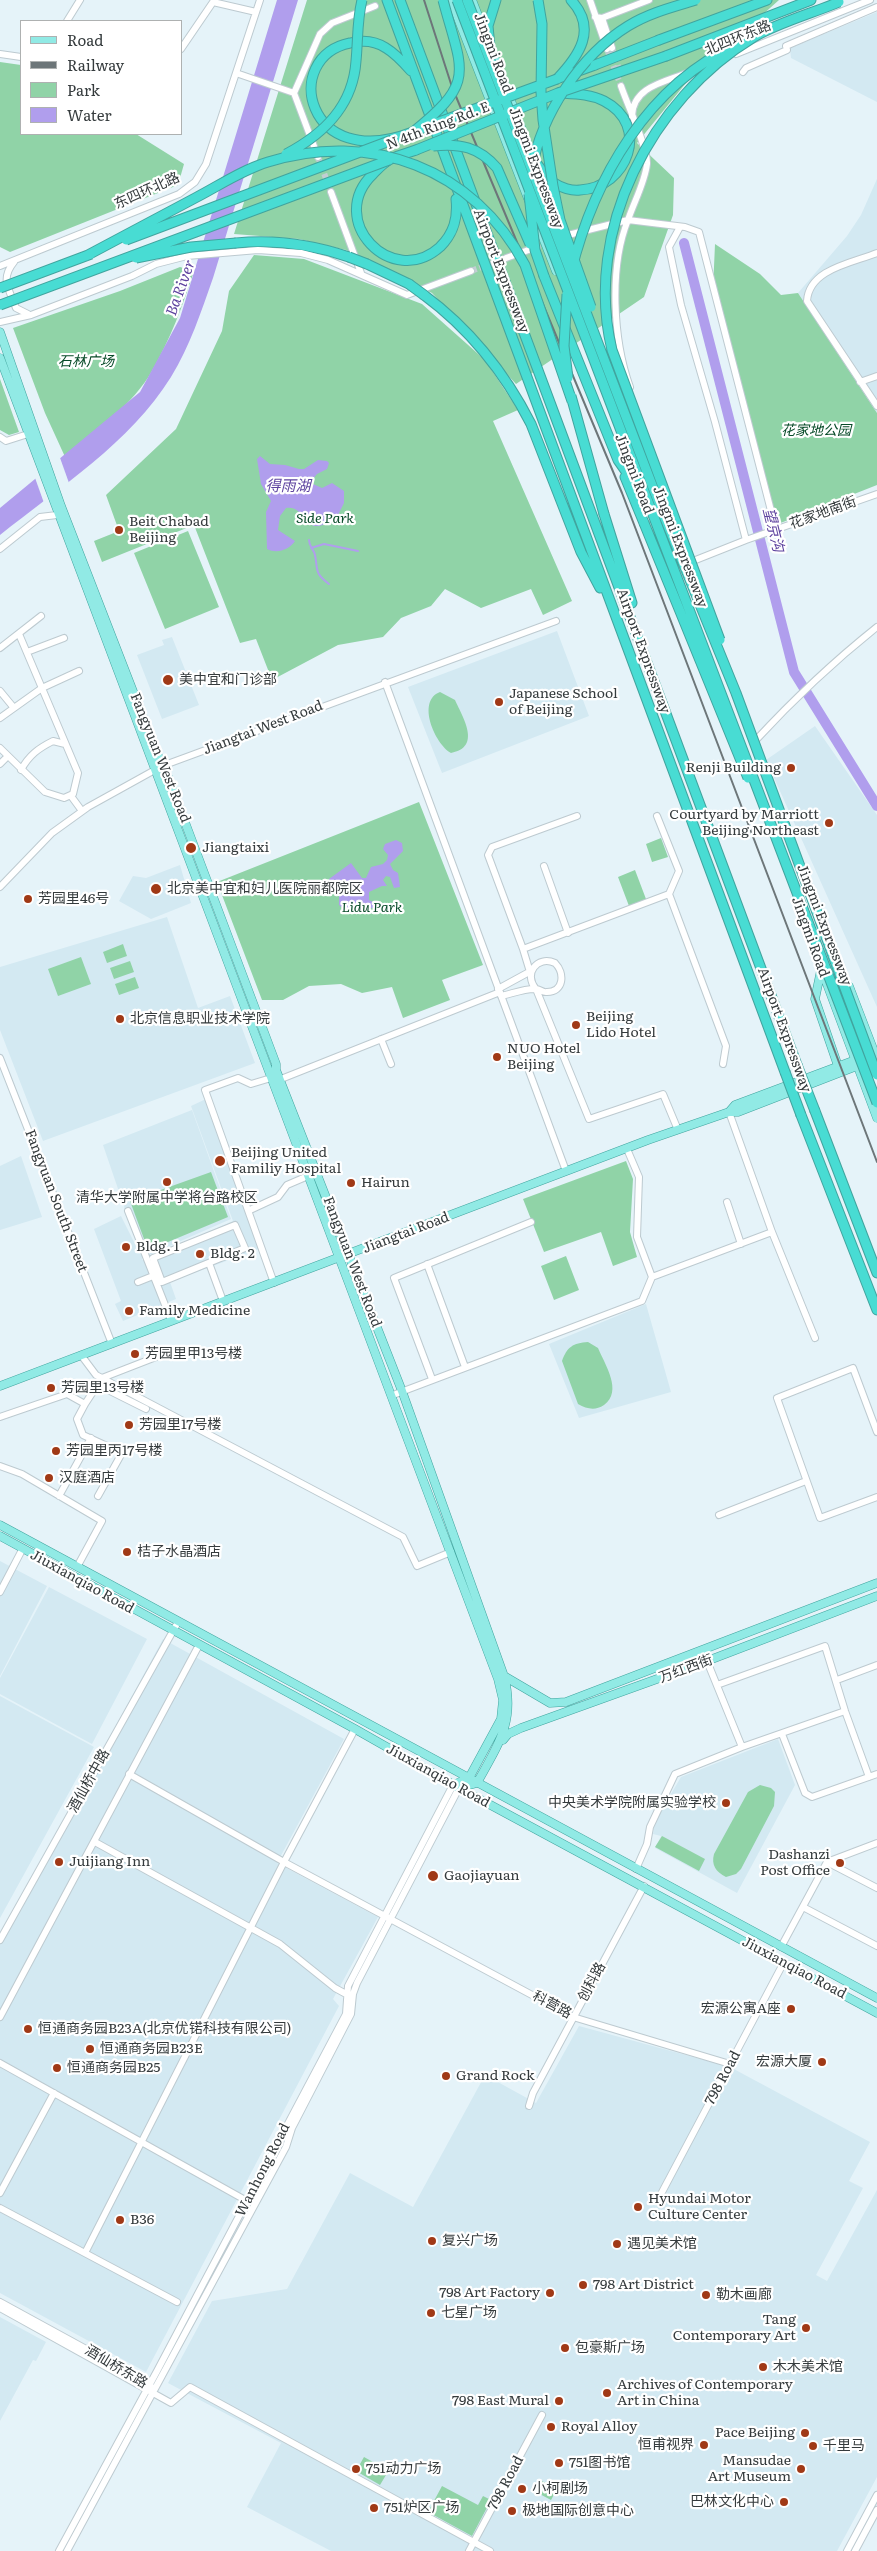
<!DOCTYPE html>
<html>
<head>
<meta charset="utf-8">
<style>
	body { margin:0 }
	#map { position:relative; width:877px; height:2551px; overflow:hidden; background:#e5f3f9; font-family:Literata,serif }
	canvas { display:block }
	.legend { position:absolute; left:20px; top:20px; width:162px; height:115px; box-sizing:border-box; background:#fff; border:1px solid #aeb1b1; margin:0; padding:6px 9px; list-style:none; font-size:15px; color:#353b3d }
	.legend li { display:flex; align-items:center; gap:10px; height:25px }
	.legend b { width:25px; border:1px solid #aeb1b1 }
</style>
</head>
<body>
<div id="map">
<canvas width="877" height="2551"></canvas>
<ul class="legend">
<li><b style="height:6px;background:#91eae5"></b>Road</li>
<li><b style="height:6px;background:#6d7679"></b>Railway</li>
<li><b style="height:14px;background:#90d3a7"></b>Park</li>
<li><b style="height:14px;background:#b09eed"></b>Water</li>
</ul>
</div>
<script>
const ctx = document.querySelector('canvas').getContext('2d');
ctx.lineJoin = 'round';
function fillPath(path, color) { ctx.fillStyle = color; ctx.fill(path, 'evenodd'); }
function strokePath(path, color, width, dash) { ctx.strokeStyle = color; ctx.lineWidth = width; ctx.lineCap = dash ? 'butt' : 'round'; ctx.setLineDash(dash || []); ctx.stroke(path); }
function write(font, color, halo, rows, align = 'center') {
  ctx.font = font + ' Literata,"Noto Sans SC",serif'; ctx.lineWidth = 4.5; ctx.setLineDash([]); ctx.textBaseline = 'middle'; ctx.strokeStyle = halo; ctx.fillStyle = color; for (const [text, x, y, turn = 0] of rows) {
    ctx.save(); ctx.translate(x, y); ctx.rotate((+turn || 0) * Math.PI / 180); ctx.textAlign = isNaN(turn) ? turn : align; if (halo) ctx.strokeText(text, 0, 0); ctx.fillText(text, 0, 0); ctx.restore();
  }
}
const built = new Path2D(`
	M877 12V102L791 58 790 48Z
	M877 179V413L798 293 847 236 861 215Z
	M557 631 589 716 442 773 408 687Z
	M172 637 199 705 162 719 137 655 164 645 162 640Z
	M815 726 877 815V1007L766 760Z
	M180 865 191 903 151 919 119 901 133 876 146 878Z
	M167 917 198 1008 230 996 255 1063 43 1141 0 1030V967Z
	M206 1099 261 1248 170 1282 176 1299 123 1321 115 1304 121 1301 94 1229 121 1216 141 1256 103 1145 192 1110 231 1219 142 1258V1260L233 1221 191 1106Z
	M21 1156 42 1217 0 1230V1166Z
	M646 1304 671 1392 579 1418 549 1344Z
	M0 1561 47 1586 0 1676Z
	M49 1587 147 1639 92 1744 0 1694V1678Z
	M163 1639 344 1739 277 1863 378 1917 333 1999 339 2006 146 2372 0 2293V1939Z
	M0 1696 94 1747 0 1918Z
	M778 1739 795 1785 737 1893 655 1848 661 1836 653 1834 655 1821 681 1777Z
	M579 2026 730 2067 870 2142 849 2181 863 2188 816 2275 827 2281 877 2190V2477L837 2551H331L247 2507 281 2443 168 2383 212 2301 287 2289 350 2173 413 2207 485 2075 536 2103Z
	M0 2317 46 2342 36 2361 33 2360 0 2421Z`);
const green = new Path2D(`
	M307 0H779L686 83 637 143 674 178 673 215 644 297 516 384 432 293 346 250 299 239 234 234Z
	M0 62 21 65V134H136L184 164 178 185 10 252 0 247Z
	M715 244 760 274 781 295 798 293 877 413V485L778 524 713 290Z
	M254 255 304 259 422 304 485 360 518 410 493 421 572 601 543 615 531 589 481 608 445 589 431 606 401 618 383 637 338 645 272 680 256 639 240 643 194 525 102 562 94 541 119 531 106 495 176 429 222 331 229 291Z
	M180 267 194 271C183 305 170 340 152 371 134 403 94 434 66 459L45 413 13 328 120 291Z
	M0 379 19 432 9 435 0 430Z
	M188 531 219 607 165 629 134 553Z
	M440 692 455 700C463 718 482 747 451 753 435 744 416 701 440 692Z
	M419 802 483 965 442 980 450 1000 403 1018 392 987 362 993 341 984 309 986 283 1000H262L217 882Z
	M661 838 668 857 652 862 646 844Z
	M635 870 646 899 629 906 618 877Z
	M123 944 127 956 107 963 103 952Z
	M81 957 91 984 58 996 48 969Z
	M130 961 134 972 114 979 110 968Z
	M135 977 139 988 119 995 115 984Z
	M626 1161 633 1179 630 1232 637 1257 613 1266 601 1232 544 1252 523 1199Z
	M211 1172 228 1217 156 1247H147L130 1201Z
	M566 1256 579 1290 554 1300 541 1266Z
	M588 1342 598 1348C605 1365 623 1391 604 1405 595 1411 587 1409 578 1404L562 1361C567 1347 573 1343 588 1342Z
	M760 1785 771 1788 775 1792 774 1806 741 1869 736 1874 726 1877C716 1872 711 1865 714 1854L748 1792Z
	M662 1836 705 1859 699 1871 655 1847Z
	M364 2457 382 2467 380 2472 386 2475 380 2485 356 2471Z
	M540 2480 557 2489 551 2500 534 2491Z
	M442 2486 478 2505 483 2496 491 2500 472 2536 428 2512Z`);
const water = new Path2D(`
	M277 0H298L213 278C201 312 190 346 171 377 130 443 60 487 0 535V508L140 392 180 318Z
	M260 456 270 464 285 465 299 469H304L318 460 327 461 329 463 327 469 317 474 312 480 313 484 322 488 332 483 344 491V503L335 521C328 521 322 527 316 526 303 525 302 505 286 508L280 516 278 530 295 541C289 550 277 554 267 549L266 512 271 501 261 484 257 459Z
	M396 840 402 843 403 851 390 864 393 870 398 873 400 887 394 888 390 877 386 876 383 880 387 886H382L369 892V900L378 905V907L366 909 363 907 360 909 347 912 339 905V895L330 890 329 879 351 863 362 878H366L371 867 383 864 387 860 388 855 383 849 385 844Z`);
const pier = new Path2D(`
	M59 455 69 483 44 503 34 475Z`);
const stream = new Path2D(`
	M309 540C309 547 314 549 315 555 318 570 314 573 329 584
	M311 548 324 544 358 551`);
const river = new Path2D(`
	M684 243 794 672 877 806`);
const minorTunnel = new Path2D(`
	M612 48 621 75
	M607 49 621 86
	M318 157 331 192
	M471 271 506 258`);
const minor = new Path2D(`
	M590 0 607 49
	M595 17 602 18 649 0
	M602 18 612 48
	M67 21 80 0
	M181 49 213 2 256 12
	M0 54 21 57
	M736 54 870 0
	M743 72 746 68 787 50 786 46 877 7
	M236 73 294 93
	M632 116C633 87 664 82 687 73
	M318 157 294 93 320 34 332 23 375 6
	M331 192 361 273
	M680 227 669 247 681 305 715 422 746 540
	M568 235 628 220C634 202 645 182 647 164 648 148 627 104 621 86
	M877 253C852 263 809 269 807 301L877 406
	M506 258 537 247
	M14 262C0 279 9 289 16 308L28 314
	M0 266 179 194 195 182 206 164 260 0
	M0 322 31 315 132 276 156 264 187 256 258 250 301 253 328 260 407 295 471 271
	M860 382 877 376
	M630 387C613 340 609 267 628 220L685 227 699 232 776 530
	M0 437 6 441 28 434
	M0 549 40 517 57 515
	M688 563 746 540 877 494
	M0 648 41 616
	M27 652 64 638
	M385 682 566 1171
	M0 691 14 708
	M0 718 42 688 79 671
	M755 741C793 700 833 662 877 627
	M0 748 45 792 64 798 73 794 78 773 19 634
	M0 764 8 756
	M21 770C29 755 39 748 53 741L65 744
	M71 796 82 811
	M577 816 492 847 488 855 523 949 669 894
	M657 816 679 871 669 894 726 1046 723 1064
	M544 866 568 933
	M0 887 52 833 88 807 162 766 556 621
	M523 949 530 972
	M498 989 531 971
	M501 996C511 994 526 988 536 989 540 989 543 993 547 992 564 992 565 973 555 963 537 955 523 974 536 989L589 1119 663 1094 678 1130
	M381 1039 391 1064
	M0 1058 112 1344
	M271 1078 251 1084 238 1078 205 1090 274 1283
	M276 1081 500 992
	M729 1112 772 1232 815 1338
	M727 1202 741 1244
	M250 1210 278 1197 287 1185 308 1176
	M128 1211 171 1320
	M235 1225 245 1248 162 1282 153 1258Z
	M209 1263 223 1301
	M427 1264 465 1367
	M652 1277 772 1232
	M138 1282 153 1276
	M81 1355 96 1375 403 1537 417 1566 451 1552
	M432 1379 394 1278 531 1222
	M96 1384 146 1409
	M393 1395 642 1301 652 1277 637 1237 639 1177 627 1149
	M85 1404 77 1419 83 1435 122 1453 98 1496
	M0 1417 67 1394 85 1404 102 1378 156 1357
	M877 1432 853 1368 777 1398 820 1518 877 1497
	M0 1466 22 1474 102 1521 77 1567
	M59 1496 91 1438
	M719 1515 806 1481
	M0 1592 23 1548
	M707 1661 742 1747
	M837 1680 877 1665
	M717 1685 825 1646 845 1711 869 1777
	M782 1734 805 1793 812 1797 877 1774
	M129 1774 284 1862 573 2017 730 2064
	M95 1842 280 1944 335 1988 346 1994
	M827 1862 877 1888
	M636 1869 647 1844 650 1827 675 1774 742 1747 845 1711
	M803 1907 877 1946
	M0 1940 178 1622
	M781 1947 827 1862 877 1843
	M0 2017 199 1645
	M0 2063 247 2201
	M529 2106 533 2093 644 1886
	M0 2193 54 2093
	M661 2194 784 1962
	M0 2208 177 2302
	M85 2253 284 1862 355 1729
	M0 2302 150 2384 151 2387
	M0 2308 171 2403 190 2387 490 2551
	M59 2551 157 2371 346 2014 348 1986 453 1785
	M67 2551 286 2147 292 2128 351 2014 353 1994 357 1983 459 1788
	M469 2551 542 2415
	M847 2551 877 2495
	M855 2551 877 2510`);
const major = new Path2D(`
	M451 0 529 201
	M472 0 558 223
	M533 212 556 271
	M0 332 61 506 162 766 168 777 276 1064V1070L402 1391 504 1676C516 1721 498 1745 477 1783L459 1788
	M0 358C164 799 334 1238 498 1679L503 1700 501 1719 469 1778 453 1785
	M815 952 877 1118
	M821 970 815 999 838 1066
	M849 986 877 1059
	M729 1112 735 1105 874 1053
	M0 1386 648 1140 729 1112H738L862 1064
	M0 1525 877 1998
	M0 1536 355 1729 459 1788 877 2013
	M504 1676 550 1703 566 1702 877 1583
	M503 1740 508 1734 521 1728 707 1661 877 1596`);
const highway = new Path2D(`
	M387 0 785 1072
	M400 0 797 1065
	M659 40 767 0
	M490 47 488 26 496 0
	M666 56 811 0
	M411 71C404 63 396 54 386 48 375 41 362 40 350 43 281 57 305 174 413 132
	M559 78 595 65
	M557 79C579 56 598 29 571 0
	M416 150C408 153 399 155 391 159 384 162 378 169 373 174 325 220 392 290 440 247 454 233 458 218 456 199
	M534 160C540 168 546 177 554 183 561 188 572 191 580 190 628 188 651 125 604 101 590 94 575 94 559 93
	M236 243C275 239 311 244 349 257
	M367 264 409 284
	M544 276 618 460 641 493
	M424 295C470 329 505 373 531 424L581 552 600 588
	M625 477 644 523
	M604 514 632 603
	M815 1111 877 1273
	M801 1115 877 1310`);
const rail = new Path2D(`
	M424 0 452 87 622 493 877 1162`);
const highwayBridge = new Path2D(`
	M457 0 877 1103
	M467 0 660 506 736 693 877 1075
	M538 0 542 24 541 92 543 120 553 186 560 220 591 307
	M595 65 659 40
	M420 129 557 79
	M413 132C477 81 462 72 443 0
	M433 146C460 143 479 147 497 168L530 244
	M416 150 558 93 666 56
	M286 154C324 134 353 106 356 61 358 41 357 20 362 0
	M532 169C541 114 581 55 628 26 649 13 673 7 696 0
	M529 194 535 250 544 276
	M126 240 392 140
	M86 256C123 236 160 217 197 197 220 185 242 170 268 162 370 130 474 168 525 265L572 401
	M349 257 367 264
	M136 258 191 247 236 243
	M571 272C594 179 647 85 738 44
	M409 284 424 295
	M0 288 91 254
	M567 294 564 346 568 378
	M0 305 389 160
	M571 396 604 514
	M644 523 748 778
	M720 640 612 350C583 231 651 99 754 37 777 23 813 13 839 2
	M797 1065 815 1111
	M785 1072 801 1115`);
const markers = [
	[119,530,5,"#a03916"],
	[168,680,6,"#a03916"],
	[499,702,5,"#a03916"],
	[791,768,5,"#a03916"],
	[829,823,5,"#a03916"],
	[191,848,6,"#a03916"],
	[156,889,6,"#a03916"],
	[28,899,5,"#a03916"],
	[120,1019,5,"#a03916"],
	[576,1025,5,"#a03916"],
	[497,1057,5,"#a03916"],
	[220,1161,6,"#a03916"],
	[167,1182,5,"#a03916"],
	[351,1183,5,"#a03916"],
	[126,1247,5,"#a03916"],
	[200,1254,5,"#a03916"],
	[129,1311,5,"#a03916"],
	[135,1354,5,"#a03916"],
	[51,1388,5,"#a03916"],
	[129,1425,5,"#a03916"],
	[56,1451,5,"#a03916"],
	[49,1478,5,"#a03916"],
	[127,1552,5,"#a03916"],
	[726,1803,5,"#a03916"],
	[59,1862,5,"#a03916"],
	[840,1863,5,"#a03916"],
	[433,1876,6,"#a03916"],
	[791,2009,5,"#a03916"],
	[28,2029,5,"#a03916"],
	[90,2049,5,"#a03916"],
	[822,2062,5,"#a03916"],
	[57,2068,5,"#a03916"],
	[446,2076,5,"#a03916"],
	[638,2207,5,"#a03916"],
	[120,2220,5,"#a03916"],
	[432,2241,5,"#a03916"],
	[617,2244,5,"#a03916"],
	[583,2285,5,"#a03916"],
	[550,2293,5,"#a03916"],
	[706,2295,5,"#a03916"],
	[431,2313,5,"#a03916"],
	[806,2328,5,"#a03916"],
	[565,2348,5,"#a03916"],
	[763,2367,5,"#a03916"],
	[607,2393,5,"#a03916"],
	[559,2401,5,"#a03916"],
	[551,2427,5,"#a03916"],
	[805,2433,5,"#a03916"],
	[704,2445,5,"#a03916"],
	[813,2446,5,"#a03916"],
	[559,2463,5,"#a03916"],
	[356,2469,5,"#a03916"],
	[801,2469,5,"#a03916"],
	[522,2489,5,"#a03916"],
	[784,2502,5,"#a03916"],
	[374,2508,5,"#a03916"],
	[512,2511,5,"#a03916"]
];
const streetNames = [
	["北四环东路",738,38,-22],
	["Jingmi Road",493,53,69],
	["N 4th Ring Rd. E",438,126,-21],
	["Jingmi Expressway",536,168,69],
	["东四环北路",147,191,-24],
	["Airport Expressway",501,271,69],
	["Jingmi Road",634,474,69],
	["花家地南街",823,513,-20],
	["Jingmi Expressway",680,547,69],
	["Airport Expressway",643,651,70],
	["Jiangtai West Road",263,728,-21],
	["Fangyuan West Road",160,758,68],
	["Jingmi Expressway",824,925,69],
	["Jingmi Road",810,937,70],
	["Airport Expressway",784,1030,70],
	["Fangyuan South Street",56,1201,69],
	["Jiangtai Road",406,1233,-21],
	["Fangyuan West Road",352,1262,69],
	["Jiuxianqiao Road",82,1582,29],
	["万红西街",686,1669,-20],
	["Jiuxianqiao Road",438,1776,29],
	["酒仙桥中路",89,1781,-61],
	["Jiuxianqiao Road",794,1968,28],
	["创科路",592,1982,-62],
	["科营路",552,2005,28],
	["798 Road",723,2078,-62],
	["Wanhong Road",263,2170,-63],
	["酒仙桥东路",116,2367,31],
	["798 Road",506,2483,-62]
];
const parkNames = [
	["石林广场",86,362],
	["花家地公园",816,431],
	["Side Park",325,519],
	["Lidu Park",372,908]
];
const poiNames = [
	["Beit Chabad",129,522],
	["Beijing",129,538],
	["美中宜和门诊部",179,680],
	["Japanese School",509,694],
	["of Beijing",509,710],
	["Renji Building",781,768,"right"],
	["Courtyard by Marriott",819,815,"right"],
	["Beijing Northeast",819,831,"right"],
	["Jiangtaixi",202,848],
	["北京美中宜和妇儿医院丽都院区",167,889],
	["芳园里46号",38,899],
	["Beijing",586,1017],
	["Lido Hotel",586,1033],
	["北京信息职业技术学院",130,1019],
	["NUO Hotel",507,1049],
	["Beijing",507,1065],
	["Beijing United",231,1153],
	["Familiy Hospital",231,1169],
	["Hairun",361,1183],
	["清华大学附属中学将台路校区",167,1198,"center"],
	["Bldg. 1",136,1247],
	["Bldg. 2",210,1254],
	["Family Medicine",139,1311],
	["芳园里甲13号楼",145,1354],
	["芳园里13号楼",61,1388],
	["芳园里17号楼",139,1425],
	["芳园里丙17号楼",66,1451],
	["汉庭酒店",59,1478],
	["桔子水晶酒店",137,1552],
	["中央美术学院附属实验学校",716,1803,"right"],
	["Dashanzi",830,1855,"right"],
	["Post Office",830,1871,"right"],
	["Juijiang Inn",69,1862],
	["Gaojiayuan",444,1876],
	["宏源公寓A座",781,2009,"right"],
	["恒通商务园B23A(北京优锘科技有限公司)",38,2029],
	["恒通商务园B23E",100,2049],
	["宏源大厦",812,2062,"right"],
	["恒通商务园B25",67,2068],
	["Grand Rock",456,2076],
	["Hyundai Motor",648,2199],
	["Culture Center",648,2215],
	["B36",130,2220],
	["复兴广场",442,2241],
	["遇见美术馆",627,2244],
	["798 Art District",593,2285],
	["798 Art Factory",540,2293,"right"],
	["勒木画廊",716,2295],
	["七星广场",441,2313],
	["Tang",796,2320,"right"],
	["Contemporary Art",796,2336,"right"],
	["包豪斯广场",575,2348],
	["木木美术馆",773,2367],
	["Archives of Contemporary",617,2385],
	["Art in China",617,2401],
	["798 East Mural",549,2401,"right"],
	["Royal Alloy",561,2427],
	["Pace Beijing",795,2433,"right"],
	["恒甫视界",694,2445,"right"],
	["千里马",823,2446],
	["Mansudae",791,2461,"right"],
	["Art Museum",791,2477,"right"],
	["751图书馆",569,2463],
	["751动力广场",366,2469],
	["小柯剧场",532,2489],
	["巴林文化中心",774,2502,"right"],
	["751炉区广场",384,2508],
	["极地国际创意中心",522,2511]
];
const waterNames = [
	["Ba River",181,288,-70],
	["得雨湖",288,487],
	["望京沟",773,530,76]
];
fillPath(built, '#d3e9f2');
fillPath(green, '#90d3a7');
fillPath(water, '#b09eed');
fillPath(pier, '#e5f3f9');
strokePath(stream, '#b09eed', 2);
strokePath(river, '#b09eed', 10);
strokePath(minorTunnel, '#c2ced3', 6, [6, 3]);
strokePath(minor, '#bdcad0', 8);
strokePath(major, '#41a49e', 9);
strokePath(highway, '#41a49e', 11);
strokePath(minor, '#fff', 6);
strokePath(major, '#91eae5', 8);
strokePath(highway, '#48dcd3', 9);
strokePath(rail, '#6d7679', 2);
strokePath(highwayBridge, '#41a49e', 11, []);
strokePath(highwayBridge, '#48dcd3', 9);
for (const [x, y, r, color] of markers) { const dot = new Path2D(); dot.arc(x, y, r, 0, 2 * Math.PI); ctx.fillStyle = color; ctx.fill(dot); strokePath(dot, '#fff', 2); }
write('14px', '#353b3d', '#fff', streetNames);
write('italic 14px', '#084b29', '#fff', parkNames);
write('14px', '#353b3d', '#fff', poiNames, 'left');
write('italic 15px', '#5e439f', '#fff', waterNames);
</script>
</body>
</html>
